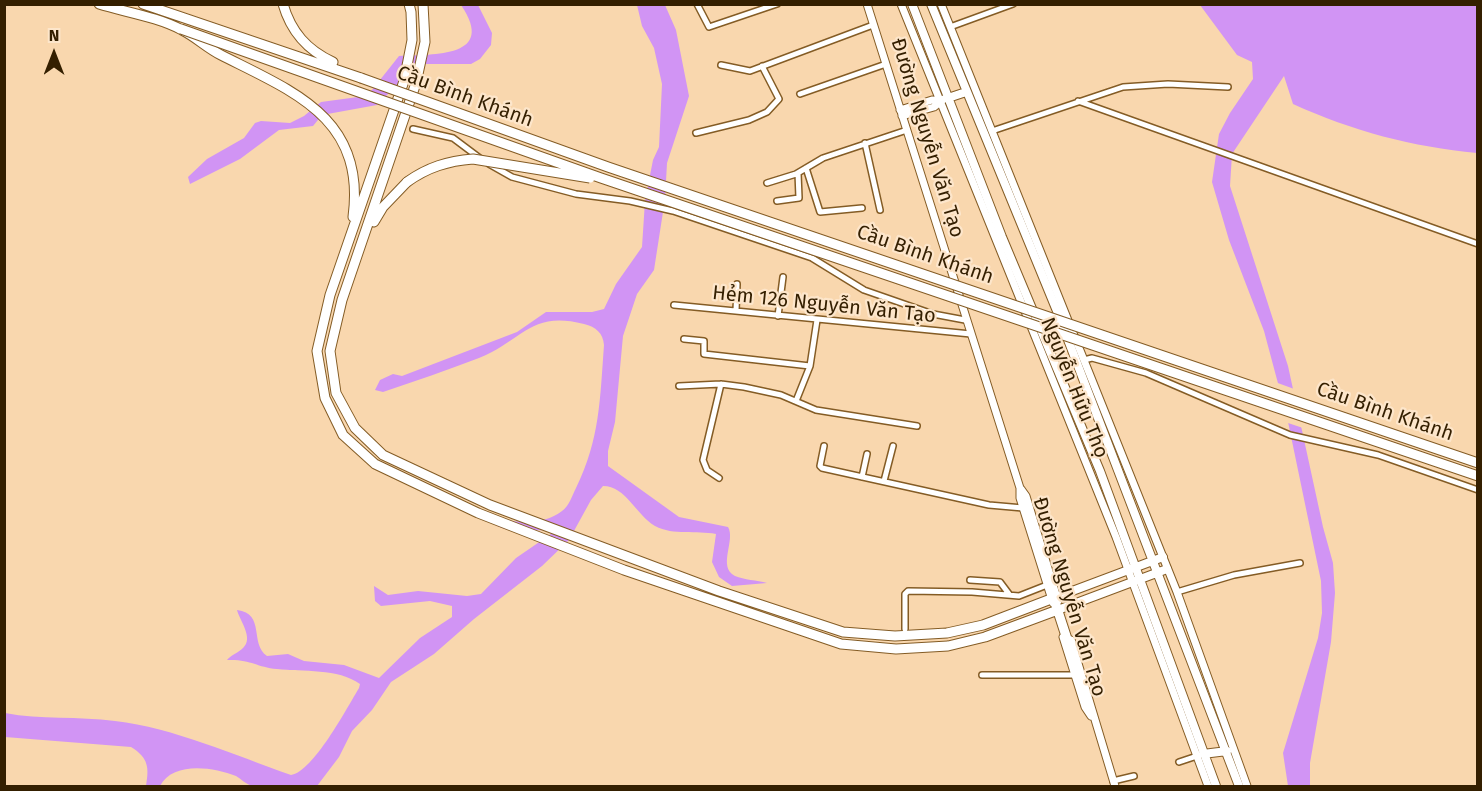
<!DOCTYPE html>
<html>
<head>
<meta charset="utf-8">
<style>
	body { margin:0 }
	#map { position:relative; width:1482px; height:791px; overflow:hidden; background:#f9d7ae; font-family:"Fira Sans",sans-serif }
	canvas { display:block }
	.frame { position:absolute; inset:0; border:6px solid #341f00; pointer-events:none }
	.north { position:absolute; left:24px; top:24px; width:60px; height:60px; -webkit-text-stroke:4px #fde6cb; paint-order:stroke; rotate:0deg; font-size:16px; font-weight:700; line-height:24px; text-align:center; color:#341f00 }
	.north::after { content:''; display:block; margin:auto; width:21px; height:27px; background:#341f00; clip-path:polygon(50% 0,100% 100%,50% 72%,0 100%) }
</style>
</head>
<body>
<div id="map">
<canvas width="1482" height="791"></canvas>
<div class="frame"></div>
<div class="north">N</div>
</div>
<script>
const ctx = document.querySelector('canvas').getContext('2d');
ctx.lineJoin = 'round';
function fillPath(path, color) { ctx.fillStyle = color; ctx.fill(path, 'evenodd'); }
function strokePath(path, color, width, dash) { ctx.strokeStyle = color; ctx.lineWidth = width; ctx.lineCap = dash ? 'butt' : 'round'; ctx.setLineDash(dash || []); ctx.stroke(path); }
function write(font, color, halo, rows, align = 'center') {
  ctx.font = font + ' "Fira Sans",sans-serif'; ctx.lineWidth = 4.5; ctx.setLineDash([]); ctx.textBaseline = 'middle'; ctx.strokeStyle = halo; ctx.fillStyle = color; for (const [text, x, y, turn = 0] of rows) {
    ctx.save(); ctx.translate(x, y); ctx.rotate((+turn || 0) * Math.PI / 180); ctx.textAlign = isNaN(turn) ? turn : align; if (halo) ctx.strokeText(text, 0, 0); ctx.fillText(text, 0, 0); ctx.restore();
  }
}
const water = new Path2D(`
	M461 5H478L492 33 491 45 480 59 471 64H418L377 105 322 115 313 126 279 130 240 159 190 184 188 177 207 159 244 138 255 123 261 121 290 123 304 116 321 102 358 97 372 90 399 56C434 54 497 58 461 5Z
	M637 5H665L676 30 689 96 667 163 665 199 654 270 637 294 623 336 615 422 608 451V466L679 517 728 527C736 540 717 567 735 576 744 580 757 580 767 583L732 586 719 577 712 562 716 534C696 530 674 536 655 526 636 515 626 486 603 486L591 500 569 540 542 566 474 619 434 654 391 682 372 710 352 731 339 757 317 786C302 786 264 790 252 786 246 784 241 779 236 776 213 767 173 761 160 786H146C149 768 149 758 131 747L5 737V713C41 720 78 716 115 721 174 728 234 755 291 775 313 772 347 708 359 688L360 684C338 668 303 672 277 669 256 667 251 659 227 660 231 655 238 653 243 648 254 638 240 621 237 610 266 614 249 643 267 656L288 654 304 661 344 665 379 678 420 638 452 617V606L430 601 381 606 375 601 374 586 388 595 418 591 467 596 481 594 516 558 551 534 550 531 545 530C524 530 501 536 486 516 509 522 542 527 562 511 569 506 572 496 576 488 600 439 600 399 604 345 603 333 596 327 584 324 531 310 523 340 479 358 448 370 415 381 383 392L375 390 380 380 393 374 402 376 517 332 546 312H592L604 309 616 284 642 247 645 201 653 160 659 147 662 84 654 48 642 26Z
	M1200 5H1477V153C1413 147 1352 131 1293 104L1284 76 1232 154 1230 186 1288 366 1323 527 1333 563 1335 593 1331 642 1310 763V786H1288L1283 753 1318 638 1322 613 1321 581 1287 417 1264 331 1229 240 1212 182 1219 134 1230 113 1253 79 1252 62 1237 55Z`);
const pier = new Path2D(`
	M1275 382 1297 390 1306 429 1285 422Z`);
const street = new Path2D(`
	M697 4 709 27 777 4
	M950 27 1013 4
	M721 65 750 71 873 25
	M800 94 886 64
	M1078 101 1478 244
	M413 129 453 138 481 159
	M992 131 1123 87 1168 84 1228 87
	M696 133 749 120 767 112 779 99 762 66
	M865 143 880 210
	M489 164 512 177 576 194 630 201 673 211 812 258 864 290 933 314 965 320
	M806 168 820 212 862 208
	M767 183 796 174 823 158 907 130
	M777 201 799 198 798 173
	M674 305 971 334
	M736 311 737 284
	M778 316 783 277
	M684 339 704 341V354L810 366
	M1084 360 1092 358 1146 373 1290 435 1378 455 1478 490
	M679 386 721 384 744 387 781 395 816 410 917 426
	M796 401 810 366 817 320
	M824 446 820 466 822 468 989 505 1023 508
	M862 477 867 454
	M719 478 707 470 703 460 721 384
	M884 481 893 446
	M970 580 1000 582 1009 594
	M1177 592 1234 575 1300 563
	M905 629V594L908 591 972 592 1019 596 1047 585
	M982 675H1075
	M1179 762 1200 755
	M1113 781 1134 776`);
const secondary = new Path2D(`
	M867 4 1020 488V498L1053 603
	M901 4 1116 537 1208 786
	M941 4 1177 592 1247 786
	M900 110 932 100 940 101
	M902 116 934 107 944 99
	M1021 489 1026 496 1058 601
	M1063 637 1085 707 1091 716
	M1071 640 1115 786`);
const primary = new Path2D(`
	M912 4 1002 237 1100 471 1216 786
	M931 4 1057 311 1239 786
	M948 98 966 92
	M1051 599 1163 557
	M1055 611 1167 569
	M1203 754 1227 751`);
const highway = new Path2D(`
	M99 4C125 12 158 17 182 30 196 37 207 48 221 55 294 92 366 118 353 217
	M143 4 361 78
	M283 4C291 32 307 50 333 62
	M409 4 411 12 412 40 404 81 330 295 317 351 325 398 343 435 375 464 478 513 624 570 841 644 896 649 948 646 985 637 1055 611
	M423 4 425 42 416 83 342 300 330 351 336 393 355 428 383 455 490 505 719 591 843 632 895 636 947 633 983 625 1051 599 1055 602 1067 639 1071 642
	M374 222 383 207 407 182`);
const highwayBridge = new Path2D(`
	M181 29 601 178 1478 476
	M361 78 608 167 1478 463
	M407 182C428 167 448 161 473 159L590 178`);
const streetNames = [
	["Cầu Bình Khánh",465,97,20],
	["Đường Nguyễn Văn Tạo",927,138,73],
	["Cầu Bình Khánh",925,255,19],
	["Hẻm 126 Nguyễn Văn Tạo",824,305,6],
	["Nguyễn Hữu Thọ",1074,388,68],
	["Cầu Bình Khánh",1385,412,19],
	["Đường Nguyễn Văn Tạo",1069,597,73]
];
fillPath(water, '#d194f4');
fillPath(pier, '#f9d7ae');
strokePath(street, '#845c25', 8);
strokePath(secondary, '#845c25', 9);
strokePath(primary, '#845c25', 10);
strokePath(highway, '#845c25', 11);
strokePath(street, '#fff', 5);
strokePath(secondary, '#fff', 7);
strokePath(primary, '#fff', 8);
strokePath(highway, '#fff', 9);
strokePath(highwayBridge, '#845c25', 11, []);
strokePath(highwayBridge, '#fff', 9);
write('20px', '#341f00', '#fde6cb', streetNames);
</script>
</body>
</html>
